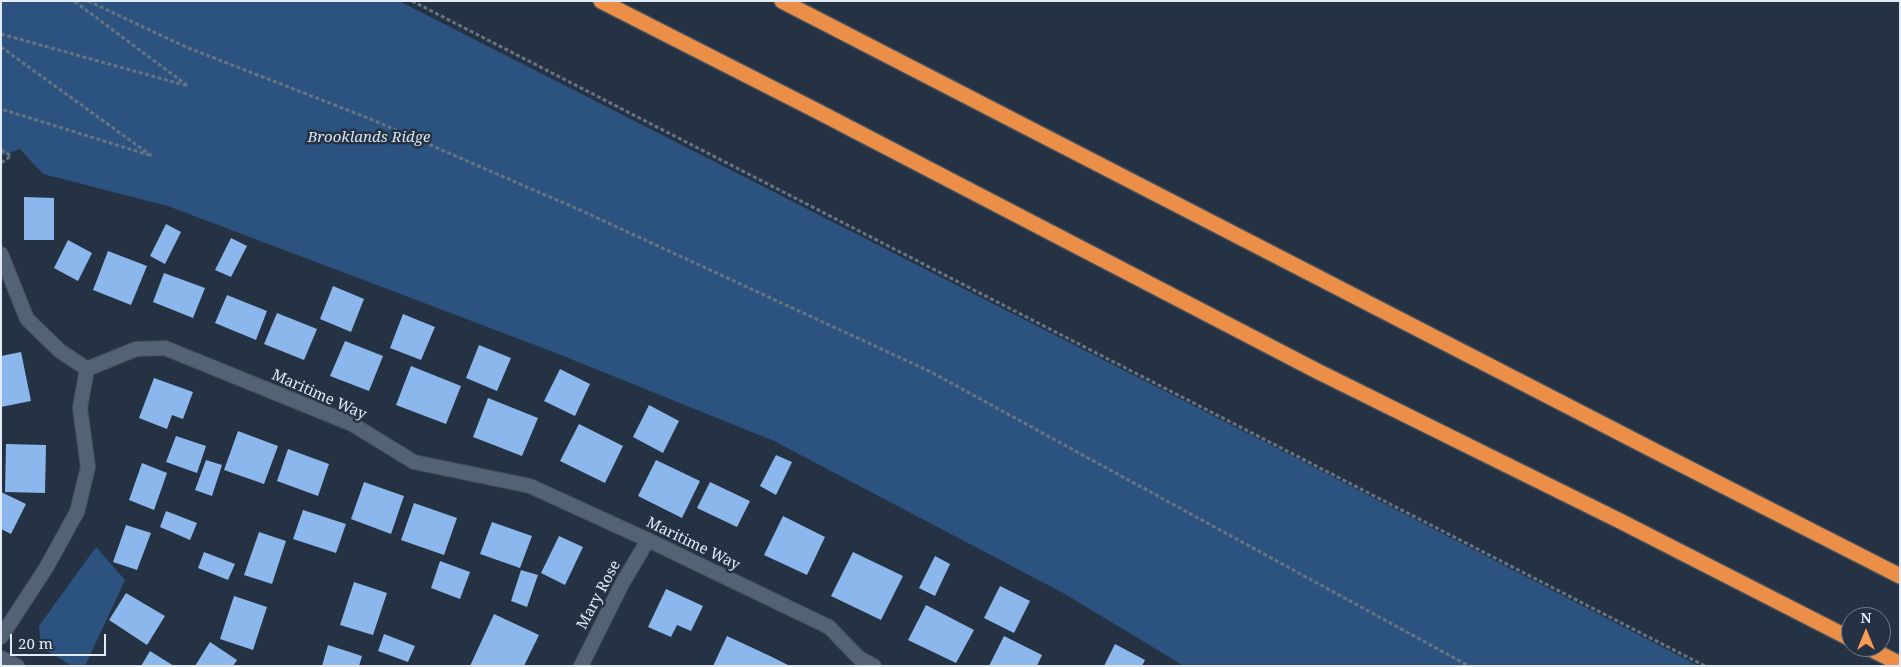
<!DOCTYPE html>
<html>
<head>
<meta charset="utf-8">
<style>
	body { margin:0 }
	#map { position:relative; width:1901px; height:667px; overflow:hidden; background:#253243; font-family:"Noto Serif",serif }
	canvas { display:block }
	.frame { position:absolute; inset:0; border:2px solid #e2ebf6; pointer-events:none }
	.north { position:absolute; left:1841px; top:607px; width:50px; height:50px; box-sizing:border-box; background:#253243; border:1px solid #717c8b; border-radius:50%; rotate:0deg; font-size:14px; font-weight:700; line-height:20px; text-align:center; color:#e2ebf6 }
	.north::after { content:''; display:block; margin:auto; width:18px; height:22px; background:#fd9c55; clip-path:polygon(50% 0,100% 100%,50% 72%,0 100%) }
	.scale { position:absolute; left:10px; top:634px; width:96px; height:22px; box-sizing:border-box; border:2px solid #e2ebf6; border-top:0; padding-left:6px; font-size:15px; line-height:18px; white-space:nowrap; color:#e2ebf6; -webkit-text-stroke:4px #253243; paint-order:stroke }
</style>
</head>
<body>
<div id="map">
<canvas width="1901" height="667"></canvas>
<div class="frame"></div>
<div class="north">N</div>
<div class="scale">20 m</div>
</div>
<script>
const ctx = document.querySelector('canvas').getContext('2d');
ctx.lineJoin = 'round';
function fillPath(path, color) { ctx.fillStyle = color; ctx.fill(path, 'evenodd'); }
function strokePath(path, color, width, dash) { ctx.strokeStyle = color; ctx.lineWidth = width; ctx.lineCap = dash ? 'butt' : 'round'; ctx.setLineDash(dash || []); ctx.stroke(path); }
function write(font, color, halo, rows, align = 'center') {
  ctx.font = font + ' "Noto Serif",serif'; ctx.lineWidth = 5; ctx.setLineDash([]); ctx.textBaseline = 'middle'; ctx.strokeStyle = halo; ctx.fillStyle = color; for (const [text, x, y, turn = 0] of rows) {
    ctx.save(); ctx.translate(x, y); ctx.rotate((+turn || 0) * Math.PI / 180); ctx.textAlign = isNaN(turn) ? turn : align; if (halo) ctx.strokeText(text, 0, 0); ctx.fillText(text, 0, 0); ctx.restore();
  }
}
const green = new Path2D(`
	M1 1H399L1302 461 1699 666H1184L1065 594 774 441 551 351 168 206 43 174 20 149 1 156Z
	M96 547 125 580 85 666H72L41 647 39 626Z`);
const building = new Path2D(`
	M24 197 54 198V240H24Z
	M166 224 181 232 165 264 150 256Z
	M231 238 247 246 231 277 215 270Z
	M68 240 92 253 78 281 54 268Z
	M108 251 147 266 131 305 93 290Z
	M164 273 205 288 193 318 153 302Z
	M333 286 364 299 351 332 320 319Z
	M227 295 267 311 256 340 215 323Z
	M277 313 317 329 304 360 264 344Z
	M403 314 435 327 421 360 390 348Z
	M345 341 383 356 369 391 330 376Z
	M479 345 511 358 497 391 466 378Z
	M21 352 31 401 1 407V356Z
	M411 366 461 386 446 424 396 405Z
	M560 369 590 384 575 416 544 401Z
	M154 378 193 392 183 419 172 415 167 429 139 418Z
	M488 398 538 418 522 456 473 437Z
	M649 405 679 421 663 453 633 437Z
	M579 424 623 446 605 483 560 461Z
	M238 431 278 446 264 484 224 470Z
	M176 436 206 446 197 473 166 462Z
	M6 444 46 445 45 493 5 492Z
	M288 449 329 464 318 496 277 481Z
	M776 455 792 462 776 495 760 486Z
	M206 460 222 465 212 496 195 490Z
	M656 460 700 481 682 518 638 496Z
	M142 463 167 473 154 510 129 500Z
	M364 482 404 496 391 534 351 519Z
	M710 482 750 501 737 527 697 508Z
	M1 492 26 504 11 534 1 529Z
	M414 503 457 518 444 555 401 540Z
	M303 510 346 524 336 553 293 539Z
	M166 511 197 523 190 540 160 527Z
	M783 516 825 537 807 575 764 555Z
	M492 522 532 536 520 568 480 554Z
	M126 525 151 533 137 570 113 562Z
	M259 532 286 541 272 584 244 575Z
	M559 536 583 547 565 585 541 573Z
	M204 552 235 564 228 580 198 568Z
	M853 552 903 576 881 620 831 596Z
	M935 556 950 564 935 596 919 588Z
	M440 561 470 572 460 599 431 588Z
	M521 570 538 575 527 607 511 601Z
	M354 582 387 593 373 635 340 625Z
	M1000 586 1030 601 1014 633 984 618Z
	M666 589 703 606 691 631 677 625 671 637 648 627Z
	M126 593 165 616 147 645 109 620Z
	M234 596 267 607 253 650 220 639Z
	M926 605 974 630 956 663 908 640Z
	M494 614 539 635 524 666H470Z
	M384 634 415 646 408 662 378 651Z
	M727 636 770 656 790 666H713Z
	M1004 636 1042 655 1037 666H989Z
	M210 642 237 660 233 666H195Z
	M1115 644 1145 660 1142 666H1104Z
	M328 645 362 656 359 666H322Z
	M150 651 174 666H141Z`);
const path = new Path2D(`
	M88 1 186 47 368 118 580 210 929 371 1469 666
	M412 1 1705 666
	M1 34 188 86 74 1
	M1 47 152 156 1 109
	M1 150 11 156 1 163`);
const minor = new Path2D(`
	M1 254 27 319 60 351 87 369
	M87 369 136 349 165 348 352 424 414 462 530 486 648 540 829 627 859 658 874 666
	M1 637 46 568 77 512 88 467 80 408 87 369
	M1 658 17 666
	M581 666 623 582 648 540`);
const motorway = new Path2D(`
	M601 1 819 112 1317 371 1622 522 1851 639
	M782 1 1651 449 1900 576
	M1867 647 1900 664`);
const parkNames = [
	["Brooklands Ridge",369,138]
];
const streetNames = [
	["Maritime Way",319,395,24],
	["Maritime Way",693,544,26],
	["Mary Rose",599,595,-62]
];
fillPath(green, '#2c5380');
fillPath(building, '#8bb7ed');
strokePath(minor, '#44505e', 16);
strokePath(motorway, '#44505e', 18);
strokePath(path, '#677381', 3, [4, 2.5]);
strokePath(minor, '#536274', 14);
strokePath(motorway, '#eb8e47', 15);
write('italic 15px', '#d7e4f3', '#253243', parkNames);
write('15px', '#e2ebf6', '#253243', streetNames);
</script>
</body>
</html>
